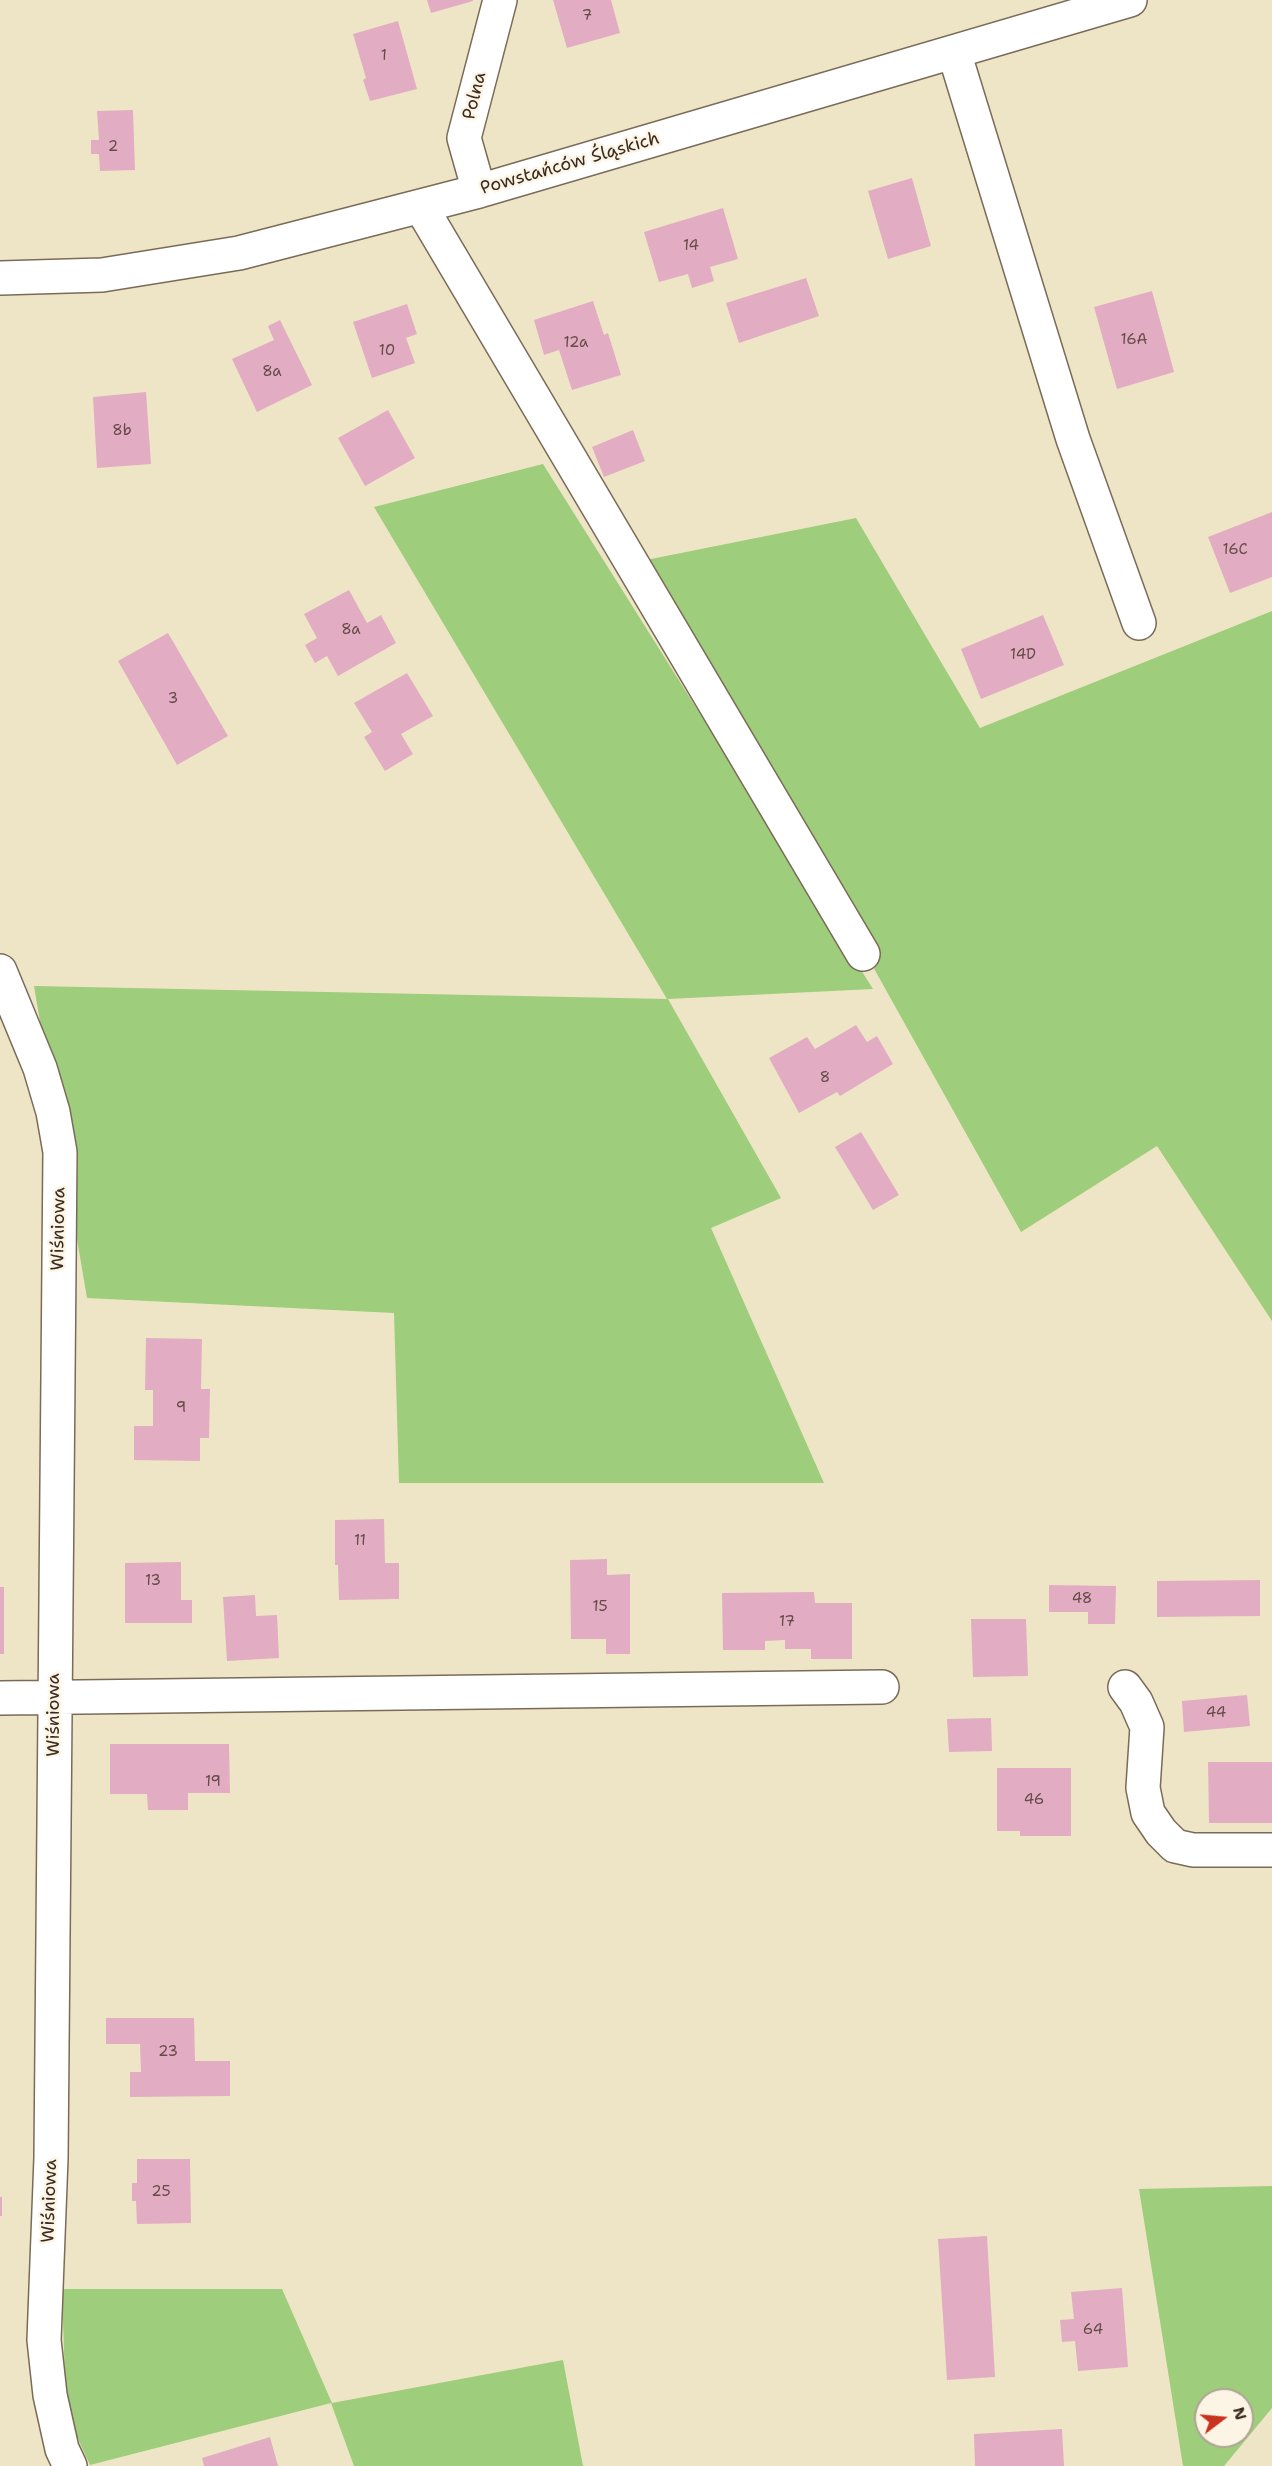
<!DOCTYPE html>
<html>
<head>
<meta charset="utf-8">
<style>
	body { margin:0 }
	#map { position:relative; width:1272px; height:2466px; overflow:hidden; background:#eee5c6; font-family:"Shantell Sans",sans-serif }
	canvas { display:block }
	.north { position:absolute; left:1194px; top:2388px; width:60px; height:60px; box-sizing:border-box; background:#fcf5e5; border:2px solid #afa495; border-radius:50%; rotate:74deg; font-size:16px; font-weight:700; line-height:24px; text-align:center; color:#3b2a1e }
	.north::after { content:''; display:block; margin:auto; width:21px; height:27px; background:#c8321e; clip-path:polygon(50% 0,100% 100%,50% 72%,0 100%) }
</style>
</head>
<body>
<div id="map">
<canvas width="1272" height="2466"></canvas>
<div class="north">N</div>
</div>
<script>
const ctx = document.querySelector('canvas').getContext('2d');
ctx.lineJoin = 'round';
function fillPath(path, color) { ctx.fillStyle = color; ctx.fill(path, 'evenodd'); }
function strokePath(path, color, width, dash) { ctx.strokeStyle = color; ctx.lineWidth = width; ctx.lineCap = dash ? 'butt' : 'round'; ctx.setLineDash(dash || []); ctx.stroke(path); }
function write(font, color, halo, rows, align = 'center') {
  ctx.font = font + ' "Shantell Sans",sans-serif'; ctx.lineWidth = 5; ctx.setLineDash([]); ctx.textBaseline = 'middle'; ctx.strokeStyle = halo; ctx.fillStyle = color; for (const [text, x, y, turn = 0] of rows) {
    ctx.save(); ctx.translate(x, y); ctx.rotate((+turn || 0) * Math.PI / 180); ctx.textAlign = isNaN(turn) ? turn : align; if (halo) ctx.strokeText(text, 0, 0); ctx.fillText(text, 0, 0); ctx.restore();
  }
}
const green = new Path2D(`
	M543 464 873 989 668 999 781 1198 711 1228 824 1483H399L394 1313 87 1298 34 986 667 999 374 507Z
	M856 518 980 728 1272 611V1321L1157 1146 1021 1232 646 560Z
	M1272 2186V2408L1224 2466H1183L1139 2189ZM1206 2400H1242V2436H1206Z
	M62 2289H282L332 2403 563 2360 583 2466H354L331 2403 90 2465 66 2413Z`);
const building = new Path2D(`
	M427 0H473V1L431 13Z
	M553 0H611L620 33 567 48Z
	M398 21 417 89 370 101 363 80 366 78 353 34Z
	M133 110 135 170 100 171 99 154H91V140H99L97 111Z
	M912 178 931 246 888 259 868 191Z
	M723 208 738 259 710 267 714 281 692 288 688 274 659 282 644 232Z
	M806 278 819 316 739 343 726 303Z
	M1152 291 1174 372 1117 389 1094 307Z
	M593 301 604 335 608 333 621 375 572 390 559 350 544 355 534 320Z
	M407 304 417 334 406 338 415 363 372 378 353 322Z
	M280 320 312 385 257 412 232 359 274 340 268 326Z
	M146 392 151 464 97 468 93 397Z
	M388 410 415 458 365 486 338 438Z
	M633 430 645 461 604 477 592 447Z
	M1272 512V577L1230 593 1208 537Z
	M349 590 367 623 381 615 396 643 338 676 327 656 315 663 305 645 317 638 304 614Z
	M1043 615 1064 665 981 699 961 649Z
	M168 633 228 736 177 765 118 661Z
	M407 673 433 716 401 734 413 754 385 771 364 737 372 732 354 703Z
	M856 1025 867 1042 877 1036 893 1064 840 1096 837 1092 799 1113 769 1058 807 1037 815 1049Z
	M861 1132 899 1195 873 1210 835 1147Z
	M146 1338 202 1339 201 1389H210L209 1438H200V1461L134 1460V1426H153V1390H145Z
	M384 1519 385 1563H399V1599L339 1600 338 1565H335V1520Z
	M607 1559V1575L630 1574V1654H606V1639H571L570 1560Z
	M181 1562V1600H192V1623H125V1563Z
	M1260 1580V1616L1157 1617V1581Z
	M1049 1585 1116 1586 1115 1624H1088V1612H1049Z
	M0 1587H4V1654H0Z
	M814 1592 815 1603H852V1659H811V1649H785V1640L765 1641V1650H723L722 1593Z
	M255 1595 256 1616 277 1615 279 1658 227 1661 223 1597Z
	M971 1619H1026L1028 1676 973 1677Z
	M1247 1695 1250 1726 1184 1732 1182 1701Z
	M991 1718 992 1751 949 1752 947 1719Z
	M110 1744H229L230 1793H188V1810H148L147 1794H110Z
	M1208 1762H1272V1823H1209Z
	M997 1768H1071V1836H1020V1831H997Z
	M106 2018H194L195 2061H230V2096L130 2097V2072H141L140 2044H106Z
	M137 2159H190L191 2223 137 2224 136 2201H132V2183H137Z
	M0 2197H2V2216H0Z
	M987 2236 995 2377 947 2380 938 2239Z
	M1122 2288 1128 2367 1078 2371 1075 2341 1062 2342 1060 2320 1074 2319 1071 2292Z
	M1062 2429 1064 2466H975L974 2434Z
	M270 2437 278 2466H204L202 2458Z`);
const minor = new Path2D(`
	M954 52 1073 439 1139 623
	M479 191 464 138 500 0
	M421 207 863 954
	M0 278 102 275 239 253 479 191 1130 0
	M0 971 40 1068 53 1112 60 1152 51 2158 44 2340 50 2395 62 2449 70 2466
	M1125 1687 1136 1702 1147 1727 1143 1788 1148 1813 1161 1832 1175 1846 1193 1850H1272
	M0 1698 882 1687`);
const numberNames = [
	["7",587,16],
	["1",384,56],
	["2",113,147],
	["14",691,246],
	["16A",1134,340],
	["12a",576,343],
	["10",387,351],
	["8a",272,372],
	["8b",122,431],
	["16C",1235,550],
	["8a",351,630],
	["14D",1023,655],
	["3",173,699],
	["8",825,1078],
	["9",181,1408],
	["11",360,1541],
	["13",153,1581],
	["48",1082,1599],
	["15",600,1607],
	["17",787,1622],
	["44",1216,1713],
	["19",213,1782],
	["46",1034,1800],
	["23",168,2052],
	["25",161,2192],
	["64",1093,2330]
];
const streetNames = [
	["Polna",475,96,-76],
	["Powstańców Śląskich",570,164,-16],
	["Wiśniowa",59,1229,-89],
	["Wiśniowa",54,1715,-90],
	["Wiśniowa",50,2201,-88]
];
fillPath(green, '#9ecd7b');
fillPath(building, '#e2adc2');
strokePath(minor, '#7a6b59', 36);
strokePath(minor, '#fff', 33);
write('15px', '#654b47', null, numberNames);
write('18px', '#3b2a1e', '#fcf5e5', streetNames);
</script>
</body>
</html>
